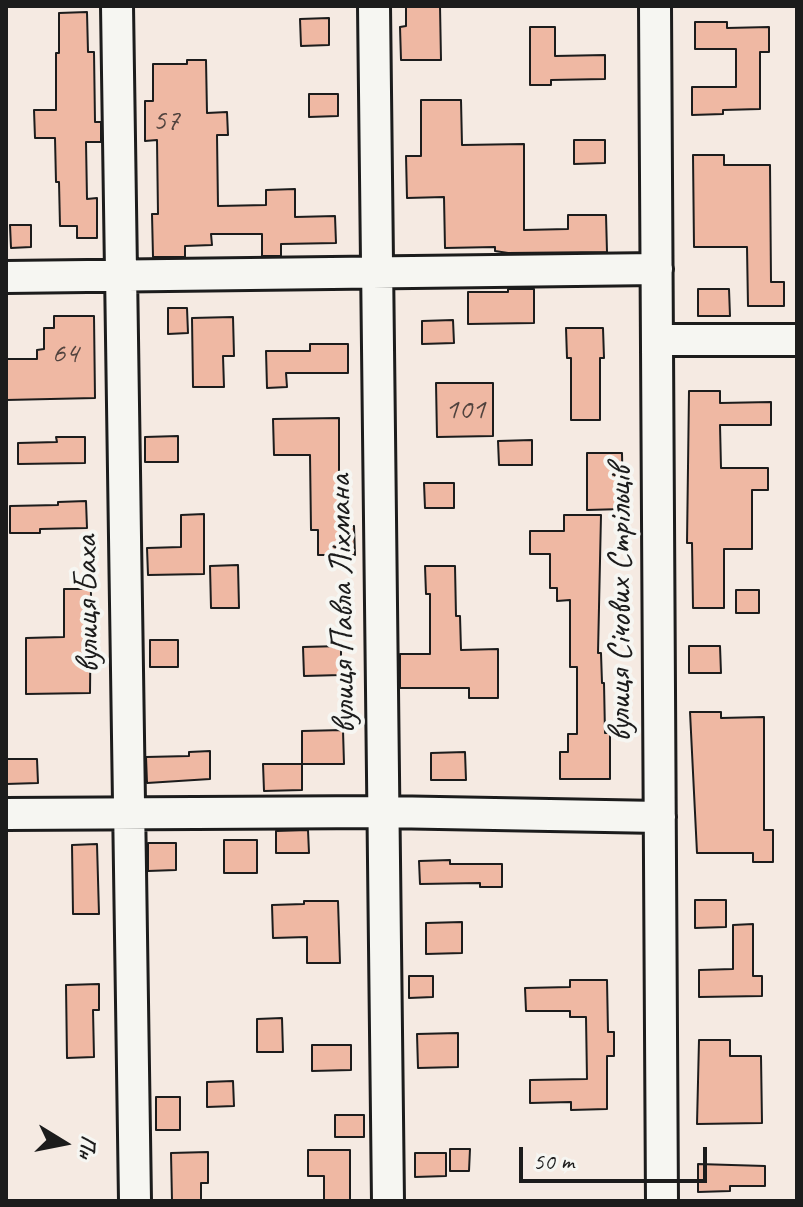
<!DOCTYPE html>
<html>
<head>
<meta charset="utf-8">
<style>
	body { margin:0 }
	#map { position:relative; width:803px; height:1207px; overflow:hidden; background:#f5eae2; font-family:Caveat,sans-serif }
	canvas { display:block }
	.frame { position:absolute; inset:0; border:8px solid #1c1c1c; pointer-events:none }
	.north { position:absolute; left:24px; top:1103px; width:80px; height:80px; -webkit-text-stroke:6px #f6f6f2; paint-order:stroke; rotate:100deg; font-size:22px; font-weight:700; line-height:32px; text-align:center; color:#1c1c1c }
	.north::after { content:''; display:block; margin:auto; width:28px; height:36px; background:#1c1c1c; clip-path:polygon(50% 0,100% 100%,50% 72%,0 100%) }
	.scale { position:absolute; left:519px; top:1147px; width:188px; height:36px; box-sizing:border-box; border:4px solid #1c1c1c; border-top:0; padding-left:10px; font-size:24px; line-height:28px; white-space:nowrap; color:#1c1c1c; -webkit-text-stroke:6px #f6f6f2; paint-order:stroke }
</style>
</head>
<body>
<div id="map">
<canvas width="803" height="1207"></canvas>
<div class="frame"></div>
<div class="north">Пн</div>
<div class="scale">50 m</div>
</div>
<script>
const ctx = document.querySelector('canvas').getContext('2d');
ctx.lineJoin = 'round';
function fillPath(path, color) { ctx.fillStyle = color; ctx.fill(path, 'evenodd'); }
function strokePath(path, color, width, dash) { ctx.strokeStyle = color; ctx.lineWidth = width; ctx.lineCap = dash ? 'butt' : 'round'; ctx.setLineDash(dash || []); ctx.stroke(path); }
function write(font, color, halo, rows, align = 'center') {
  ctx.font = font + ' Caveat,sans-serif'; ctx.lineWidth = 8; ctx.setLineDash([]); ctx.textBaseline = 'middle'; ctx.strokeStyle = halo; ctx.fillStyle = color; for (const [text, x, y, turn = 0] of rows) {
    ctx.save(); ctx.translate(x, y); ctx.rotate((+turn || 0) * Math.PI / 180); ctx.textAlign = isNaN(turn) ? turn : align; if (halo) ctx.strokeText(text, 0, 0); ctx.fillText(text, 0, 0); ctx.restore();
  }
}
const building = new Path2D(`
	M406 6H440L441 60H401L400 27 406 26Z
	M87 12 88 52H94L95 122H101V142H86L87 199 97 198V238H77V226H60L59 182H56L55 138H35L34 110H56V53H59V13Z
	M329 18V45L301 46 300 19Z
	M695 22H727V28L769 27V52H760V109L723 110V114L692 115V87H736V49H695Z
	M530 27H555V56L605 55V79L551 80V85H530Z
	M187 60H206L207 113 227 112 228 135H217L218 206 266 205V190L295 189V217L335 216 336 243 281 244V256H262V234H211L212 245 185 246V257H153L152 214H158L157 140 145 141V101H153V64H187Z
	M309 94H338V116L309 117Z
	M421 100H461L462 145 524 144V230L568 229V215H606L607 252 508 253 495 251V247L445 248 444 197 407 198 406 156H421Z
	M574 140H605V163L574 164Z
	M693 155H724V165H770L771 282H784V306H748L747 247H694Z
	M10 225H31V247L11 248Z
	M508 289H534V323L468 324V292H508Z
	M698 289H729L730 316H698Z
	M168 308H187L188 333 168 334Z
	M54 316H94L95 398 6 400V359H37V350L44 349V328H54Z
	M233 317 234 356H223L224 387H193L192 318Z
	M453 320 454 343 422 344V321Z
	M566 328H603L604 358H600V420H571V358H567Z
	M310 344H348V373H286L287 387 267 388 266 351H310Z
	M436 383H493V436L437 437Z
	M689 391H720V403L771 402V425H720L721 468H768V490H752V549H724V608H693L692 543H687Z
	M339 418V472H345L346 526H354L355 555H318V530H311L310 455H274L273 419Z
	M178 436V462H145V437Z
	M56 437H85V463L18 464V443L57 442Z
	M532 440V465H499L498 441Z
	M587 453H622L623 509 587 510Z
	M424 483H454V508H425Z
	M86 501 87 528 40 529V533H10V506L58 505V502Z
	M204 514V574L148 575 147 548 181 547V515Z
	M564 515H601L598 653H601L602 683H604L605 733H610V779H560V752H568V734H577V667H570V600L557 601V588H550V554H530V531H564Z
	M238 565 239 608H211L210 566Z
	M425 566H455L456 616H460L461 650 498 649V698H469V688H400V654H430V594H426Z
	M64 589H91L90 693 26 694V638L64 637Z
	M736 590H759V613H736Z
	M150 640H178V667H150Z
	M341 646V675L304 676 303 647Z
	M689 646H720L721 673H689Z
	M690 712H721V718L764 717V830H773V862H753V853H697Z
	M343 730 344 764H302V731Z
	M210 751V779L147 783 146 757 189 756V752Z
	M465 752 466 780H431V753Z
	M6 759H37L38 783 6 784Z
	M263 764H302V790L264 791Z
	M308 830 309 853H276V831Z
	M224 840H257V873H224Z
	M148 843H176V870L148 871Z
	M97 844 99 914H73L72 845Z
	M450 860V864H502V887H480V883L420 884 419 861Z
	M695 900H726V927L695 928Z
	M304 901H338L340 963H307V937L273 938 272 905 304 904Z
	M462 922V953L426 954V923Z
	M753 924V976H762V996L699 997V970L733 969V925Z
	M409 976H433V997L409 998Z
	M570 980H607L608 1032H614V1056H607V1109L571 1110V1102L530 1103V1080L587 1079 586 1017H570V1011H526L525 988 570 987Z
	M99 984V1010H93L94 1057 67 1058 66 985Z
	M282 1018 283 1052H257V1019Z
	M458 1033V1067L418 1068 417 1034Z
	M699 1040H730V1056H761L762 1123 697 1124Z
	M312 1045H351V1070L312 1071Z
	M233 1081 234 1106 207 1107V1082Z
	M156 1097H180V1130H156Z
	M335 1115H364V1137H335Z
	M450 1149H470L469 1171H450Z
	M308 1150H350V1201H324V1176H308Z
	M208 1152V1183H201V1201H172L171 1153Z
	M415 1153H446V1176L415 1177Z
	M698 1164 765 1166V1186H730V1191L698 1192Z`);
const street = new Path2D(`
	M117 6 135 1201
	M374 6 388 1201
	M655 6 662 1201
	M6 277 657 269
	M657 340H797
	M6 814 384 812 660 817`);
const numberNames = [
	["57",166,121],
	["64",65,354],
	["101",465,410]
];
const streetNames = [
	["вулиця Баха",88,604,-91],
	["вулиця Павла Ліхмана",343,604,-91],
	["вулиця Січових Стрільців",621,604,-90]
];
fillPath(building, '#efb8a3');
strokePath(building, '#1c1c1c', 2);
strokePath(street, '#1c1c1c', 36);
strokePath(street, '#f6f6f2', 30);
write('30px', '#51433e', null, numberNames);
write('34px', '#1c1c1c', '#f6f6f2', streetNames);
</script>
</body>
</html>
